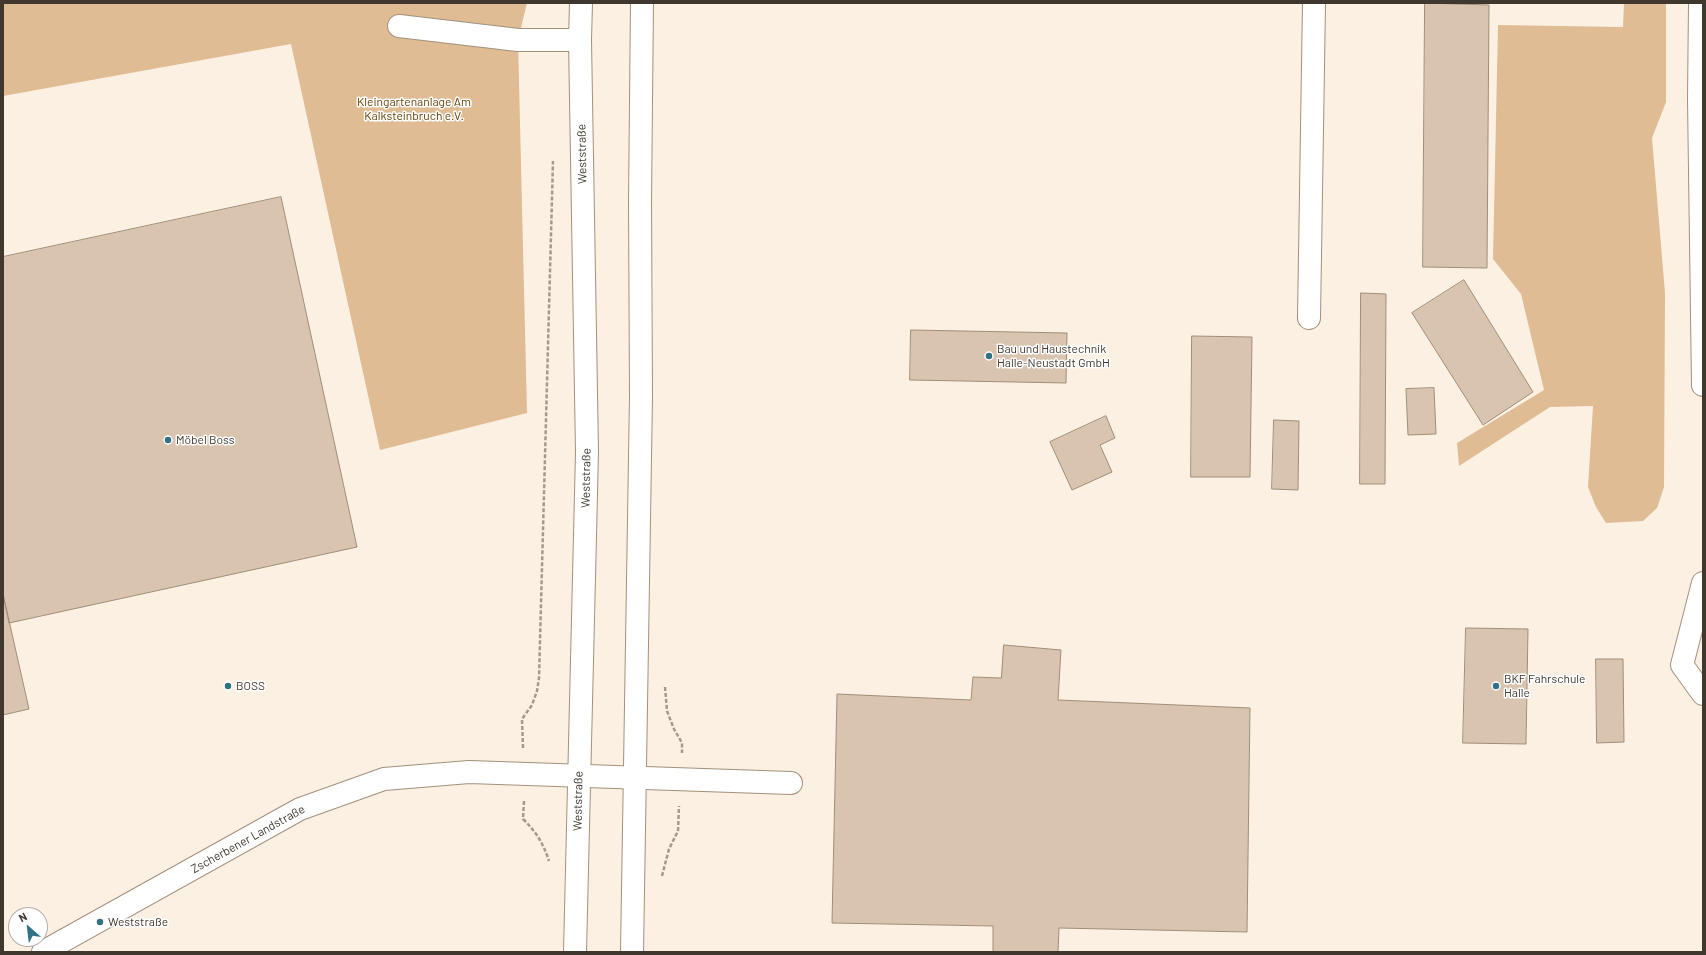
<!DOCTYPE html>
<html>
<head>
<meta charset="utf-8">
<style>
	body { margin:0 }
	#map { position:relative; width:1706px; height:955px; overflow:hidden; background:#fcf0e2; font-family:Barlow,sans-serif }
	canvas { display:block }
	.frame { position:absolute; inset:0; border:4px solid #40382f; pointer-events:none }
	.north { position:absolute; left:8px; top:907px; width:40px; height:40px; box-sizing:border-box; background:#fff; border:1px solid #b3afac; border-radius:50%; rotate:332deg; font-size:11px; font-weight:700; line-height:16px; text-align:center; color:#40382f }
	.north::after { content:''; display:block; margin:auto; width:14px; height:18px; background:#307184; clip-path:polygon(50% 0,100% 100%,50% 72%,0 100%) }
</style>
</head>
<body>
<div id="map">
<canvas width="1706" height="955"></canvas>
<div class="frame"></div>
<div class="north">N</div>
</div>
<script>
const ctx = document.querySelector('canvas').getContext('2d');
ctx.lineJoin = 'round';
function fillPath(path, color) { ctx.fillStyle = color; ctx.fill(path, 'evenodd'); }
function strokePath(path, color, width, dash) { ctx.strokeStyle = color; ctx.lineWidth = width; ctx.lineCap = dash ? 'butt' : 'round'; ctx.setLineDash(dash || []); ctx.stroke(path); }
function write(font, color, halo, rows, align = 'center') {
  ctx.font = font + ' Barlow,sans-serif'; ctx.lineWidth = 3; ctx.setLineDash([]); ctx.textBaseline = 'middle'; ctx.strokeStyle = halo; ctx.fillStyle = color; for (const [text, x, y, turn = 0] of rows) {
    ctx.save(); ctx.translate(x, y); ctx.rotate((+turn || 0) * Math.PI / 180); ctx.textAlign = isNaN(turn) ? turn : align; if (halo) ctx.strokeText(text, 0, 0); ctx.fillText(text, 0, 0); ctx.restore();
  }
}
const green = new Path2D(`
	M3 3H527L518 40 527 413 380 450 291 44 3 96Z
	M1624 3H1666V102L1652 138 1665 293 1664 487 1657 508 1643 521 1606 523 1596 507 1588 487 1593 406 1550 407 1459 466 1457 443 1544 390 1521 294 1493 259 1498 25 1623 27Z`);
const building = new Path2D(`
	M1425 3 1489 5 1487 268 1423 267Z
	M281 197 357 547 9 623 3 594V257Z
	M1464 280 1533 392 1483 425 1412 313Z
	M1361 293 1386 294 1385 484H1360Z
	M911 330 1067 333 1066 383 910 380Z
	M1192 336 1252 337 1250 477H1191Z
	M1434 388 1436 434 1408 435 1406 389Z
	M1106 416 1115 438 1100 445 1112 472 1072 490 1050 442Z
	M1274 420 1299 421 1298 490 1272 489Z
	M3 594 29 709 3 715Z
	M1466 628 1528 629 1526 744 1463 743Z
	M1004 645 1061 650 1058 700 1250 708 1247 932 1059 928 1058 952H993V926L832 923 837 694 971 700 973 677 1001 678Z
	M1596 659H1623L1624 742 1597 743Z`);
const path = new Path2D(`
	M665 687 667 711 674 729 682 743V753
	M523 748 522 719 532 705 537 691 539 678 553 161
	M524 801 523 819C537 833 543 843 549 861
	M662 876 669 849 678 831 679 806`);
const minor = new Path2D(`
	M1700 3 1699 99 1703 385
	M399 26 518 40H580
	M1309 318 1314 3
	M1703 583 1682 665 1703 694
	M43 952 300 809 384 779 469 772 791 783`);
const major = new Path2D(`
	M575 952 587 452 580 40 581 3
	M632 952 641 396 640 201 642 3`);
const markers = [
	[989,356,4,"#307184"],
	[168,440,4,"#307184"],
	[228,686,4,"#307184"],
	[1496,686,4,"#307184"],
	[100,922,4,"#307184"]
];
const parkNames = [
	["Kleingartenanlage Am",414,102],
	["Kalksteinbruch e.V.",414,116]
];
const streetNames = [
	["Weststraße",582,154,-91],
	["Weststraße",586,478,-89],
	["Weststraße",578,801,-89],
	["Zscherbener Landstraße",248,839,-29]
];
const poiNames = [
	["Bau und Haustechnik",997,349],
	["Halle-Neustadt GmbH",997,363],
	["Möbel Boss",176,440],
	["BKF Fahrschule",1504,679],
	["Halle",1504,693],
	["BOSS",236,686],
	["Weststraße",108,922]
];
fillPath(green, '#dfbc94');
fillPath(building, '#d9c5af');
strokePath(building, '#a08d78', 1);
strokePath(minor, '#a3907b', 24);
strokePath(major, '#a3907b', 24);
strokePath(path, '#a3998e', 2.5, [4, 2]);
strokePath(minor, '#fff', 22);
strokePath(major, '#fff', 22);
for (const [x, y, r, color] of markers) { const dot = new Path2D(); dot.arc(x, y, r, 0, 2 * Math.PI); ctx.fillStyle = color; ctx.fill(dot); strokePath(dot, '#fff', 1.5); }
write('12px', '#664006', '#fff', parkNames);
write('12px', '#40382f', '#fff', streetNames);
write('12px', '#40382f', '#fff', poiNames, 'left');
</script>
</body>
</html>
